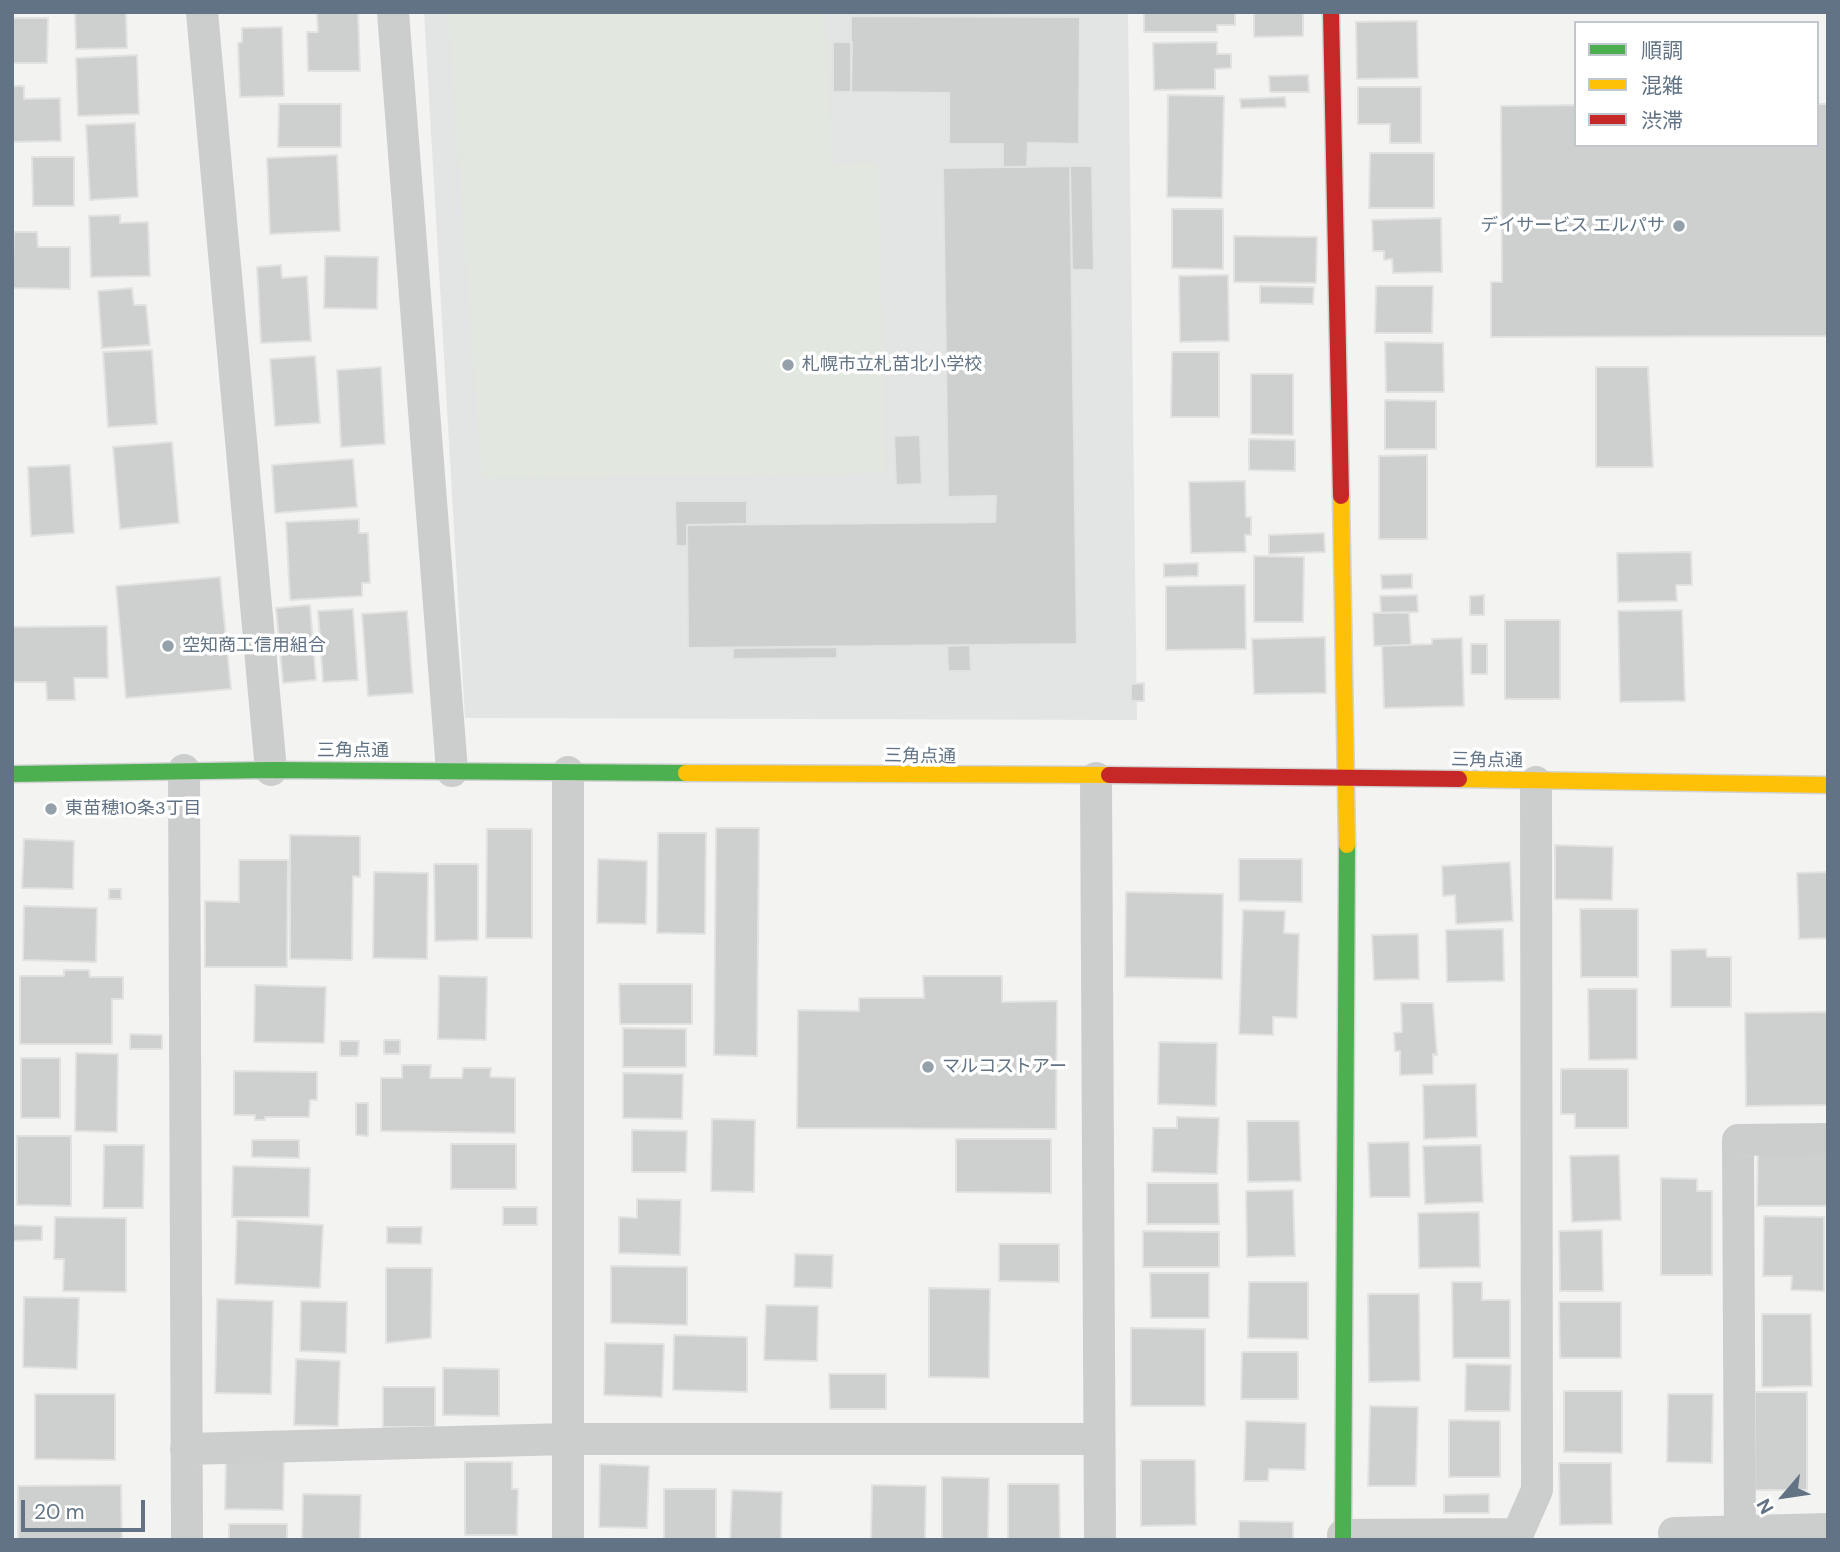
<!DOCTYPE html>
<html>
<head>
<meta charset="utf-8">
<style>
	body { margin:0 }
	#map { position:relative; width:1840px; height:1552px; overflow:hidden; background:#f3f4f1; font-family:"DM Sans","Noto Sans JP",sans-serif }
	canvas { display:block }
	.frame { position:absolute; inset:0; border:14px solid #617384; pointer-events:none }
	.legend { position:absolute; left:1574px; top:21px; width:245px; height:126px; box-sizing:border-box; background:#fff; border:2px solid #c0c7ce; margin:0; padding:9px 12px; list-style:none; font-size:21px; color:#617384 }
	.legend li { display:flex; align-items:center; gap:14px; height:35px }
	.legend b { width:35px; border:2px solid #c0c7ce }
	.north { position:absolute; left:1749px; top:1461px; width:70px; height:70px; -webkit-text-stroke:5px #fff; paint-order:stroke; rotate:241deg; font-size:19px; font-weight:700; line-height:28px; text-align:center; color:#617384 }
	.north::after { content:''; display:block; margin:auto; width:24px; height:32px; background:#617384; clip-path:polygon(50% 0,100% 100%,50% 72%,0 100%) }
	.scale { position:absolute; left:21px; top:1500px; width:124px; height:32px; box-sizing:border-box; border:4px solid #617384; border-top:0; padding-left:9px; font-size:21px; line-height:24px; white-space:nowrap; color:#617384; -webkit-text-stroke:5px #fff; paint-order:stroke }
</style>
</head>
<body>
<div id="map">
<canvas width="1840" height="1552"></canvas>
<div class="frame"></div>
<ul class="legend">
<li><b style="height:9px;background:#4caf50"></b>順調</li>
<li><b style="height:9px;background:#ffc107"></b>混雑</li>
<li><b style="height:9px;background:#c62828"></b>渋滞</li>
</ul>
<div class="north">N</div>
<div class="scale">20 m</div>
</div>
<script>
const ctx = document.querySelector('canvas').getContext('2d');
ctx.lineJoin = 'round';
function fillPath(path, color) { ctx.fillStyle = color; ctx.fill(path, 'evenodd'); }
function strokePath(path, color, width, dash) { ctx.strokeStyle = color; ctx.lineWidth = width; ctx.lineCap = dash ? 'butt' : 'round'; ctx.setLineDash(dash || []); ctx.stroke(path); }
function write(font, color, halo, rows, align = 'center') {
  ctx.font = font + ' "DM Sans","Noto Sans JP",sans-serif'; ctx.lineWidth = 7; ctx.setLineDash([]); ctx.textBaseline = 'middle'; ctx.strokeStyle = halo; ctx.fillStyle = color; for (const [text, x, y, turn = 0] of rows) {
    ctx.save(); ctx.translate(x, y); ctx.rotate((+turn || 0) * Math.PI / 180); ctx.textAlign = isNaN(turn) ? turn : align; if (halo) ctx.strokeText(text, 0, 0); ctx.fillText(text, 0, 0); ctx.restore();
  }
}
const built = new Path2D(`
	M424 12H1128L1137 720 465 718Z`);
const green = new Path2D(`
	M448 12H824L832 166 878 162 885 473 482 478Z`);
const building = new Path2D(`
	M75 12H126L127 48 76 49Z
	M317 12H358L360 71H308L307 32H318Z
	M1144 12H1235V25H1217V32H1144Z
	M1254 12H1303V36L1254 37Z
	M851 16 1080 17 1079 144 1028 143 1027 167H1003V144H949V93L851 92Z
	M12 18H48L47 63H12Z
	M1417 21 1418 78 1357 79 1356 22Z
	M282 27 284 96 240 97 238 43 242 42V28Z
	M833 42H852L851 92H833Z
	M1217 42V54H1231V68L1215 69V89L1154 90 1153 43Z
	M137 55 139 114 78 116 76 58Z
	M1308 75 1309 92H1270L1269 76Z
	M12 86H24V99L60 98 61 141 12 142Z
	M1358 87H1421V143H1390V124H1358Z
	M1168 95 1224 96 1222 198 1167 197Z
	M1285 97 1286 107 1241 108 1240 99Z
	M279 104H341V147H278Z
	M1817 104H1828V336L1491 337V282H1502L1501 106 1576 105V145H1817Z
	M135 123 138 197 90 200 86 125Z
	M1370 153H1434V208H1369Z
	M337 155 340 231 270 234 267 158Z
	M32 157H74V206H33Z
	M1070 166 1077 644 688 648 687 525 995 522 996 496 948 497 943 168Z
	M1070 166H1092L1094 270H1072Z
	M1172 209H1223V269L1172 268Z
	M120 215V223L148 222 150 276 91 277 89 216Z
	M1441 218 1442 272 1393 273 1392 259 1384 260V251H1373L1372 220Z
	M14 232H37L38 247H70V289L12 288Z
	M1234 236 1317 237 1316 283 1234 282Z
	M325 256 378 257 377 309 324 308Z
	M281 265 282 278 307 276 311 341 261 343 257 267Z
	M1228 275 1229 341 1180 342 1179 276Z
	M1260 286 1314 287 1313 304 1260 303Z
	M1376 286H1433L1432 333H1375Z
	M132 288 134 305H146L150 345 102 348 98 291Z
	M1385 342 1443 343 1444 392H1386Z
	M152 350 157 424 108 427 103 352Z
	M1172 352H1219V417H1171Z
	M315 356 320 423 275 426 270 359Z
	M381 367 385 444 341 447 337 370Z
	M1596 367H1648L1653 467H1596Z
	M1251 374H1293V435L1251 434Z
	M1385 400 1436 401V449H1385Z
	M920 435 922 484 896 485 894 436Z
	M1249 439 1295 440V471L1249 470Z
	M172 442 179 523 120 529 113 447Z
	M1427 455V539H1379V456Z
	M353 459 357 507 275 513 272 465Z
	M70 465 74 533 31 536 28 467Z
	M1245 481 1246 517H1251V535H1245L1246 552 1191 553 1189 482Z
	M675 501H747V524L687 525V546H676Z
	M359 519V533H368L370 583H362V596L290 600 286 522Z
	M1324 533 1325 552 1269 554V535Z
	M1691 552 1692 585H1676L1677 601 1618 602 1617 553Z
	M1254 556 1304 557 1303 622H1254Z
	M1198 563V576L1164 577V564Z
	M1412 574V588L1382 589 1381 575Z
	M220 577 231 689 126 698 116 586Z
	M1245 585 1246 649 1166 650V586Z
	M1417 595 1418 612 1381 613 1380 596Z
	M1484 595V615H1470V596Z
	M310 605 316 680 283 683 276 608Z
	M353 609 358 680 323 682 318 611Z
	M1682 610 1685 701 1620 702 1618 611Z
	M407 611 413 693 368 696 362 614Z
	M1409 612 1411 645 1374 646 1373 613Z
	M1505 620H1560V699H1505Z
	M107 626 108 678H74L75 700H47L46 682H12V627Z
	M1325 637 1326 693 1254 694 1252 639Z
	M1462 638 1464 706 1384 708 1382 646 1432 644V639Z
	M1471 644H1487V674H1471Z
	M970 645 971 671H948L947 646Z
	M837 647V658L733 659V648Z
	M1144 683V701H1131V684Z
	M716 828H759L757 1056 714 1055Z
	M487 829H532V938H486Z
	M658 833H706L705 934 657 933Z
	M290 835 360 836V877L353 876 352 960 290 959Z
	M24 839 74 841 73 889 22 888Z
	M1555 845 1613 847 1612 900 1555 899Z
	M598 859 647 861 646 924 597 923Z
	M1239 859H1302V902L1239 901Z
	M239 860H288L287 967H205V901L239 902Z
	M1510 862 1513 921 1456 924 1455 895 1443 896 1442 866Z
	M434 864H478V940L435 941Z
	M374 872 428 873 427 959 373 958Z
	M1828 872V938L1799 939 1797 873Z
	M109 889H121V899H109Z
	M1126 892 1223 894 1222 979 1125 977Z
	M24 906 97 908 96 962 23 960Z
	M1580 909H1638V977H1581Z
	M1243 910 1285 911 1284 933 1299 934 1297 1018 1273 1017V1035L1239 1034Z
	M1503 929 1504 981 1447 982 1446 930Z
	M1418 934 1419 979 1374 980 1372 935Z
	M1706 949 1707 957H1731V1007H1671V950Z
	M64 970H89L90 977H123V999H112V1044H20V976H64Z
	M439 976 487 977 486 1040 438 1039Z
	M923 976H1002V1002L1057 1001 1056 1129 797 1128 798 1010 859 1011V998H924Z
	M619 984H692V1024H620Z
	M255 985 326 987 324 1043 254 1042Z
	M1588 989H1637V1059L1589 1060Z
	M1401 1003H1433L1437 1055 1433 1054V1074L1400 1075V1051H1395L1394 1033 1402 1032Z
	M1827 1012 1828 1105 1746 1106 1745 1013Z
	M623 1028 686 1029V1067H623Z
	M130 1034 162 1035V1049H130Z
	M384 1040H400V1054H384Z
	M340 1041H359L358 1056H340Z
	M1159 1042 1217 1043 1216 1106 1158 1104Z
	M76 1053 118 1054 117 1132 75 1131Z
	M21 1058H60V1118H21Z
	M402 1065H431L430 1078H462L463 1068H491L490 1077 515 1078V1133L381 1131V1078H402Z
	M1561 1069H1628V1128H1575V1114H1561Z
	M234 1071 317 1072V1100H310L309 1117H265V1120H255V1115H234Z
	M623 1073 683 1074 682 1119 623 1118Z
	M1476 1084 1477 1137 1424 1139 1423 1085Z
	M356 1103H368V1136L356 1135Z
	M1177 1117 1219 1118 1217 1174 1152 1172 1153 1128H1177Z
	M712 1119 755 1120 754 1192 711 1191Z
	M1247 1121H1299L1301 1181 1248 1182Z
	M632 1130 687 1131 686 1172H632Z
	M17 1136H71V1206L17 1205Z
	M956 1139H1051V1193L956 1192Z
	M252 1140H299V1158L252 1157Z
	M1409 1142 1410 1197H1370L1368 1143Z
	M1758 1143 1828 1144V1206H1757Z
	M451 1144H516V1189H451Z
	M104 1145H144L143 1208H103Z
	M1481 1145 1483 1202 1425 1204 1423 1146Z
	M1619 1155 1621 1220 1572 1222 1570 1156Z
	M233 1166 310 1168 309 1217H232Z
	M1661 1178 1697 1179V1191H1712V1275H1661Z
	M1147 1183H1218L1219 1224H1147Z
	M1293 1190 1295 1256 1247 1257 1246 1191Z
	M637 1199 681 1200 680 1255 619 1253V1217L637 1218Z
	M503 1207H537V1225H503Z
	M1479 1212 1480 1267 1419 1268 1418 1213Z
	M1764 1216 1824 1217V1291L1791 1290 1792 1276H1763Z
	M55 1217 126 1218V1292L63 1291 64 1259H54Z
	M237 1220 323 1225 320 1288 235 1284Z
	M12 1225 42 1226V1240L12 1241Z
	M387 1227H422L421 1244 387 1243Z
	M1602 1230 1603 1291H1560L1559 1231Z
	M1143 1231 1219 1232V1267H1143Z
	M999 1244H1059V1282L999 1281Z
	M795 1254 833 1255 832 1288 794 1287Z
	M611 1266 687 1267V1325L611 1323Z
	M386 1268H432L431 1338 386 1343Z
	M1150 1273H1209V1318H1151Z
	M1249 1282H1308V1339L1248 1338Z
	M1452 1282H1482V1300H1510V1358H1453Z
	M929 1288 990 1289 989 1378 929 1377Z
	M1368 1294H1419L1420 1381 1369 1382Z
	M24 1297 79 1298 77 1369 23 1367Z
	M217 1299 273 1301 271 1394 215 1393Z
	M301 1301 347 1302 346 1353 300 1351Z
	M1559 1302H1621V1358H1560Z
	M766 1305 818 1306 817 1361 764 1360Z
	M1762 1314H1811L1812 1386 1762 1387Z
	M1131 1328 1205 1329V1406H1131Z
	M674 1335 747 1337V1392L673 1390Z
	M605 1343 664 1344 662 1397 604 1395Z
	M1242 1352H1298V1399H1241Z
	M296 1359 340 1361 338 1426 294 1425Z
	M1466 1364 1511 1365 1510 1411H1465Z
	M443 1368 499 1369V1416L443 1415Z
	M829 1374H886V1409H830Z
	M383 1387H435V1427H383Z
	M1564 1391H1622V1453L1564 1452Z
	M1755 1392H1807V1490H1755Z
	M35 1394H115V1460L35 1459Z
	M1668 1394H1713L1712 1463 1667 1462Z
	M1370 1406 1418 1407 1416 1486H1368Z
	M1449 1420 1500 1421V1477H1449Z
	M1246 1421 1306 1423 1305 1470 1269 1469 1268 1481H1244Z
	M226 1457 284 1458 283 1510 225 1509Z
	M1141 1460H1195L1196 1525 1141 1526Z
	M465 1462H512V1489H518L517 1535H465Z
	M1559 1463H1611L1612 1524 1560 1525Z
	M600 1464 649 1466 647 1528 599 1527Z
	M942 1477 989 1478 988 1540H942Z
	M1008 1484H1059L1060 1540H1008Z
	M121 1485 122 1540H18V1486Z
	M872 1485 926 1486 925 1540H871Z
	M664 1489H716V1540H664Z
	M732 1490 782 1492 781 1540H730Z
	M303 1494 361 1495 360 1540H302Z
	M1489 1494V1513H1444V1495Z
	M1239 1521 1293 1522V1540H1239Z
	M229 1524H287V1540H229Z`);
const street = new Path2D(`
	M202 12 271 770
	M393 12 452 771
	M184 770 187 1540
	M568 772V1540
	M1096 778 1100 1540
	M186 1449 568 1439H1099
	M1674 1533 1828 1529
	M1343 1535 1515 1534
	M1515 1540 1537 1490 1536 782
	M1740 1540 1738 1140 1828 1139`);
const fast = new Path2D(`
	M12 774 271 770 686 773
	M1343 1540 1347 845`);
const slow = new Path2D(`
	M1341 496 1347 845
	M686 773 1109 775
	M1459 779 1828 785`);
const jam = new Path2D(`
	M1331 12 1341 496
	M1109 775 1459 779`);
const markers = [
	[1679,226,7,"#94a0aa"],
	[788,365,7,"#94a0aa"],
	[168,646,7,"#94a0aa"],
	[51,809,7,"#94a0aa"],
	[928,1067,7,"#94a0aa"]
];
const poiNames = [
	["デイサービス エルパサ",1665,226,"right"],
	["札幌市立札苗北小学校",802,365],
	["空知商工信用組合",182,646],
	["東苗穂10条3丁目",65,809],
	["マルコストアー",942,1067]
];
const streetNames = [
	["三角点通",353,751],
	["三角点通",920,757,1],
	["三角点通",1487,761,1]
];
fillPath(built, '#e3e5e4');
fillPath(green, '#e2e7df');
fillPath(building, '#ced0d0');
strokePath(building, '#e2e3e1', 2);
strokePath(fast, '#d1d2d2', 19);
strokePath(slow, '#d1d2d2', 19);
strokePath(jam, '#d1d2d2', 19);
strokePath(street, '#cccece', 32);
strokePath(fast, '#4caf50', 16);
strokePath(slow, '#ffc107', 16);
strokePath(jam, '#c62828', 16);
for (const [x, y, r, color] of markers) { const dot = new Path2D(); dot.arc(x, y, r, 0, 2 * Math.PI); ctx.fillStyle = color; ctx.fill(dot); strokePath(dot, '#fff', 2.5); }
write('18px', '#617384', '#fff', poiNames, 'left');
write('18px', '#617384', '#fff', streetNames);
</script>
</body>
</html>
